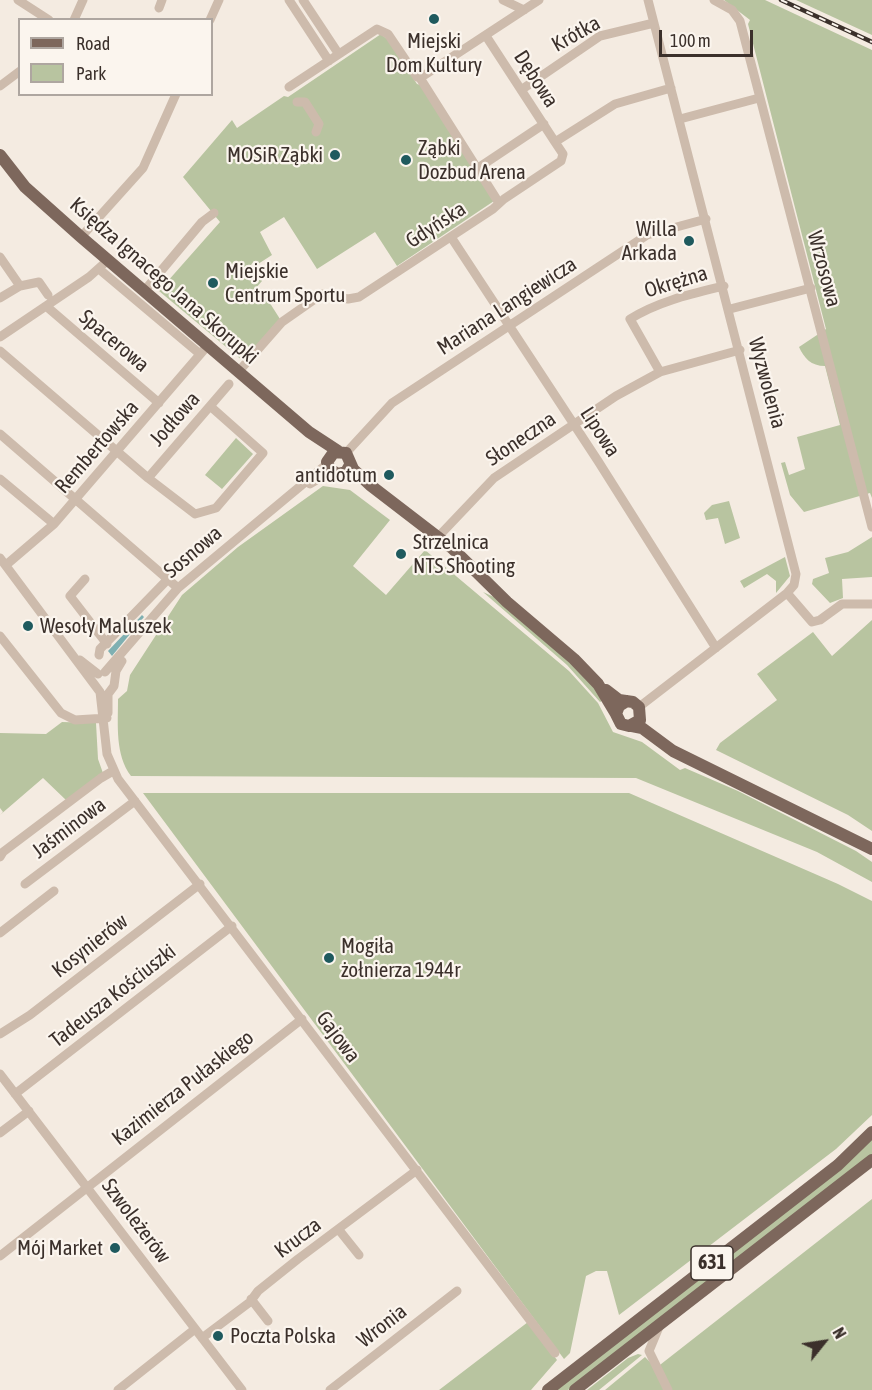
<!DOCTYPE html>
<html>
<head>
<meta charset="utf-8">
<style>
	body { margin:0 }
	#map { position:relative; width:872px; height:1390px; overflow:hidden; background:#f4ebe1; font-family:"Asap Condensed",sans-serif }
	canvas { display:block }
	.legend { position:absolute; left:18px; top:18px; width:195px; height:78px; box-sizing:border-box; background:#fbf5ee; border:2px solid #aea6a0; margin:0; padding:8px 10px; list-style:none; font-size:18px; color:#3b302b }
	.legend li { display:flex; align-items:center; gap:12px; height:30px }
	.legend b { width:30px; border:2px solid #aea6a0 }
	.north { position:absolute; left:794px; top:1312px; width:60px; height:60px; -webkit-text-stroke:4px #fbf5ee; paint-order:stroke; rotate:60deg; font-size:16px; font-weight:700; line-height:24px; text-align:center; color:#3b302b }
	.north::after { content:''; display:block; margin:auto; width:21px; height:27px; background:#3b302b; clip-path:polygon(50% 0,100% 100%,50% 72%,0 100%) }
	.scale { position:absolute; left:659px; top:30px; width:94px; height:27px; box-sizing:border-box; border:3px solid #3b302b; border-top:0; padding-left:8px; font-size:18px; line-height:21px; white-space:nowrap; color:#3b302b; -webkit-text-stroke:4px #fbf5ee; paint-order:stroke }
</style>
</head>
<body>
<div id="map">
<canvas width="872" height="1390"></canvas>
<ul class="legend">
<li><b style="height:8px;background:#7d675c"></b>Road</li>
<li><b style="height:16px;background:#b8c4a0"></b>Park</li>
</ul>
<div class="north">N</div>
<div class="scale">100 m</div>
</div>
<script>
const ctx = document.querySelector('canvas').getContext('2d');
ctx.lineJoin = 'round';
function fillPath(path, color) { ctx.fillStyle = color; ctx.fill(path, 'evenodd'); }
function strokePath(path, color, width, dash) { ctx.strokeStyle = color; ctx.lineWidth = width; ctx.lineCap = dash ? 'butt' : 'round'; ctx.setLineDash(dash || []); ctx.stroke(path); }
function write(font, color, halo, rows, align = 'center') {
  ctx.font = font + ' "Asap Condensed",sans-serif'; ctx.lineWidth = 4.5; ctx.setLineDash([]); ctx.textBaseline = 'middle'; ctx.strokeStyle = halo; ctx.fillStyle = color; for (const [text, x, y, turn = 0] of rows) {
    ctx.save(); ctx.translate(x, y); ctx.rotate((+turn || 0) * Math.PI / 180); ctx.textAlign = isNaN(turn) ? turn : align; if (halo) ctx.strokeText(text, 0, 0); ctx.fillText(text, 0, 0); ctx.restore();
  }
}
const green = new Path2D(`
	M724 0H765L872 50V498L870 493 804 512 790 495 781 463 785 462 789 475 805 469 797 437 840 425 825 366C811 366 804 358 799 347L826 329 748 24 750 20Z
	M796 0H872V35Z
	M381 34 388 40 417 84 421 85 494 201 397 266 375 232 317 269 284 217 260 232 272 255 258 264 254 261 251 265 262 281 255 289 263 298 266 297 280 319 243 361 159 291 220 222 183 177 232 120 237 128 284 96 288 97Z
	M236 438 253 454 222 489 205 475Z
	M323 486 350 490 390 520 353 566 386 595 425 550 569 671 598 703 613 732 642 742 680 770 685 768 738 791 856 851 872 862V882L817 852 636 778 131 776C115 755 118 725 118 699L127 691 130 675 182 595 238 547Z
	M729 501 740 538 725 544 718 518 706 520 704 513 712 505Z
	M872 537V577L842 579 843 598 830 603 812 584 813 579 829 573 825 558 848 552Z
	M785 557 790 576 776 593V581L767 574 744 588 740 581Z
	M483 592 494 597 563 654 605 699 600 702 567 665Z
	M872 620V831L848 815 716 750 720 743 777 700 757 674 813 632 832 656Z
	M62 722 96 723 98 759 104 776 67 801 43 778 0 815 3 812 0 808V733L46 734Z
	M143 793H629L838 884 872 901V1115L836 1149 619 1315 607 1271H596L586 1276 570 1353 564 1359Z
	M872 1139V1155L568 1390H555Z
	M872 1199V1390H605L645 1357 656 1368Z
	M528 1322 557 1360 531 1390H439Z
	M638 1354 642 1355 599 1390H587L628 1358Z`);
const water = new Path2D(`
	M142 615 144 617 112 656 108 651Z`);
const minor = new Path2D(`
	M18 0 49 20
	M289 0 329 61
	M303 0 338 53
	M503 0 524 10
	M714 0 732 10 740 21 872 527
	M159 8 162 0
	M74 20 83 0
	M210 20 219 0
	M486 36 555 142
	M420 78 499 203
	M0 86 20 71
	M289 87 377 29 388 34 417 77 420 78 539 0
	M521 90 600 36 654 23
	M297 102H305L319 124 316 132
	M680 119 759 98
	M478 168 544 124
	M81 237 143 168 176 94
	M451 237 598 461 716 648
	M0 257 20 286 0 298
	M99 269 200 354
	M20 286 39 282 48 295
	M145 290 202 222 214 213
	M46 306 159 403
	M730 309 811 288
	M0 337 89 277 108 260
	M0 351 148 478 195 514 216 508 263 453 210 406
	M239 371 282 322 322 294 348 299 359 297 493 209 504 199 561 161 563 154 555 142 615 104 671 88
	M660 372 630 319C659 301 691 294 724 286
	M0 434 178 588
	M346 453 392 403 647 235 706 219
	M148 478 229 384
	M0 479 54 524
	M310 484 332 471
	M437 538 494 478 616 396 660 372 740 350
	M0 558 100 692
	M6 565 54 524 209 344
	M85 579 70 596 107 644
	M787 593 812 622 820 620 842 604H872
	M0 636 61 713 75 720 107 718
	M99 655 100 649 168 579
	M80 660 98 674
	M105 672 178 588 327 464
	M100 692 107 754 118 779 555 1353
	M639 707 787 593 794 585 796 574 648 0
	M108 713V694L114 686 116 671 122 661
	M0 857 3 852 101 778 113 771
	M25 884 135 801
	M0 933 54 891
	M0 1034 30 1015 200 884
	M0 1074 242 1390
	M15 1094 232 926
	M0 1133 29 1111
	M339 1230 359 1255
	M0 1256 302 1019
	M251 1299 268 1321
	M659 1327 649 1351 668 1390
	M202 1338 250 1302 258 1291 298 1259 417 1170
	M118 1390 195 1329
	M330 1390 457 1291`);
const major = new Path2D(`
	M0 155 25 187 81 237 309 432 338 451
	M350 465 346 472 337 474 330 469 327 462 334 452 346 453 353 469 370 485 452 548 507 602 574 659 598 684 616 714
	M606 690 619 700 633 702 639 707 640 720 629 726 621 724 616 714 619 706 627 701
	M632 726 642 728 673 751 872 849
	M548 1390 838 1165 872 1132
	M575 1390 872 1160`);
const rail = new Path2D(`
	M781 0 872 42`);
const markers = [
	[434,19,6,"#1f5a5e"],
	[335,155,6,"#1f5a5e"],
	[406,160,6,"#1f5a5e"],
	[689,241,6,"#1f5a5e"],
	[213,283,6,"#1f5a5e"],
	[389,475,6,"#1f5a5e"],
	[401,554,6,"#1f5a5e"],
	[28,626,6,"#1f5a5e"],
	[329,958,6,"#1f5a5e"],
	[115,1248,6,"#1f5a5e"],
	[218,1336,6,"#1f5a5e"]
];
const shields = [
	[712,1263,42]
];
const shieldNames = [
	["631",712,1263]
];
const streetNames = [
	["Krótka",576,34,-29],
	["Dębowa",536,79,57],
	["Gdyńska",436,225,-33],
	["Wrzosowa",824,269,75],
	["Księdza Ignacego Jana Skorupki",164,281,41],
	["Okrężna",676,282,-17],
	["Mariana Langiewicza",507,306,-33],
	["Spacerowa",114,341,40],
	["Wyzwolenia",767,383,75],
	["Jodłowa",175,419,-49],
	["Lipowa",600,432,57],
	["Słoneczna",521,439,-34],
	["Rembertowska",97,447,-49],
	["Sosnowa",193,552,-40],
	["Jaśminowa",69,828,-37],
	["Kosynierów",90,946,-38],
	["Tadeusza Kościuszki",113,996,-38],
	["Gajowa",338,1037,53],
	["Kazimierza Pułaskiego",183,1088,-38],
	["Szwoleżerów",136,1221,53],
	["Krucza",298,1238,-37],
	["Wronia",382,1326,-38]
];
const poiNames = [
	["Miejski",434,41,"center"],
	["Dom Kultury",434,65,"center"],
	["Ząbki",418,148],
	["Dozbud Arena",418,172],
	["MOSiR Ząbki",323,155,"right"],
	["Willa",677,229,"right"],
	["Arkada",677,253,"right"],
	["Miejskie",225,271],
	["Centrum Sportu",225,295],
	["antidotum",377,475,"right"],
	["Strzelnica",413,542],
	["NTS Shooting",413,566],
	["Wesoły Maluszek",40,626],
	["Mogiła",341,946],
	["żołnierza 1944r",341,970],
	["Mój Market",103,1248,"right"],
	["Poczta Polska",230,1336]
];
fillPath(green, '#b8c4a0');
fillPath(water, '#7fb0b2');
strokePath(minor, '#cdbbac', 9);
strokePath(major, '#7d675c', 12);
strokePath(rail, '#3b302b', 4.5);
strokePath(rail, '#fbf5ee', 2, [7]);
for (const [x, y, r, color] of markers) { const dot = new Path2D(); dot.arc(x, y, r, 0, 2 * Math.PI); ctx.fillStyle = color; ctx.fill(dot); strokePath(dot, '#fbf5ee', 2); }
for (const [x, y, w] of shields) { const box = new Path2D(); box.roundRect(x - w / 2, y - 17, w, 34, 4.5); ctx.fillStyle = '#fbf5ee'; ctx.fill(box); strokePath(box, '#3b302b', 1.5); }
write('bold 20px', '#3b302b', null, shieldNames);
write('21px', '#3b302b', '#fbf5ee', streetNames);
write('21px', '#3b302b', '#fbf5ee', poiNames, 'left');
</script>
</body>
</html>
